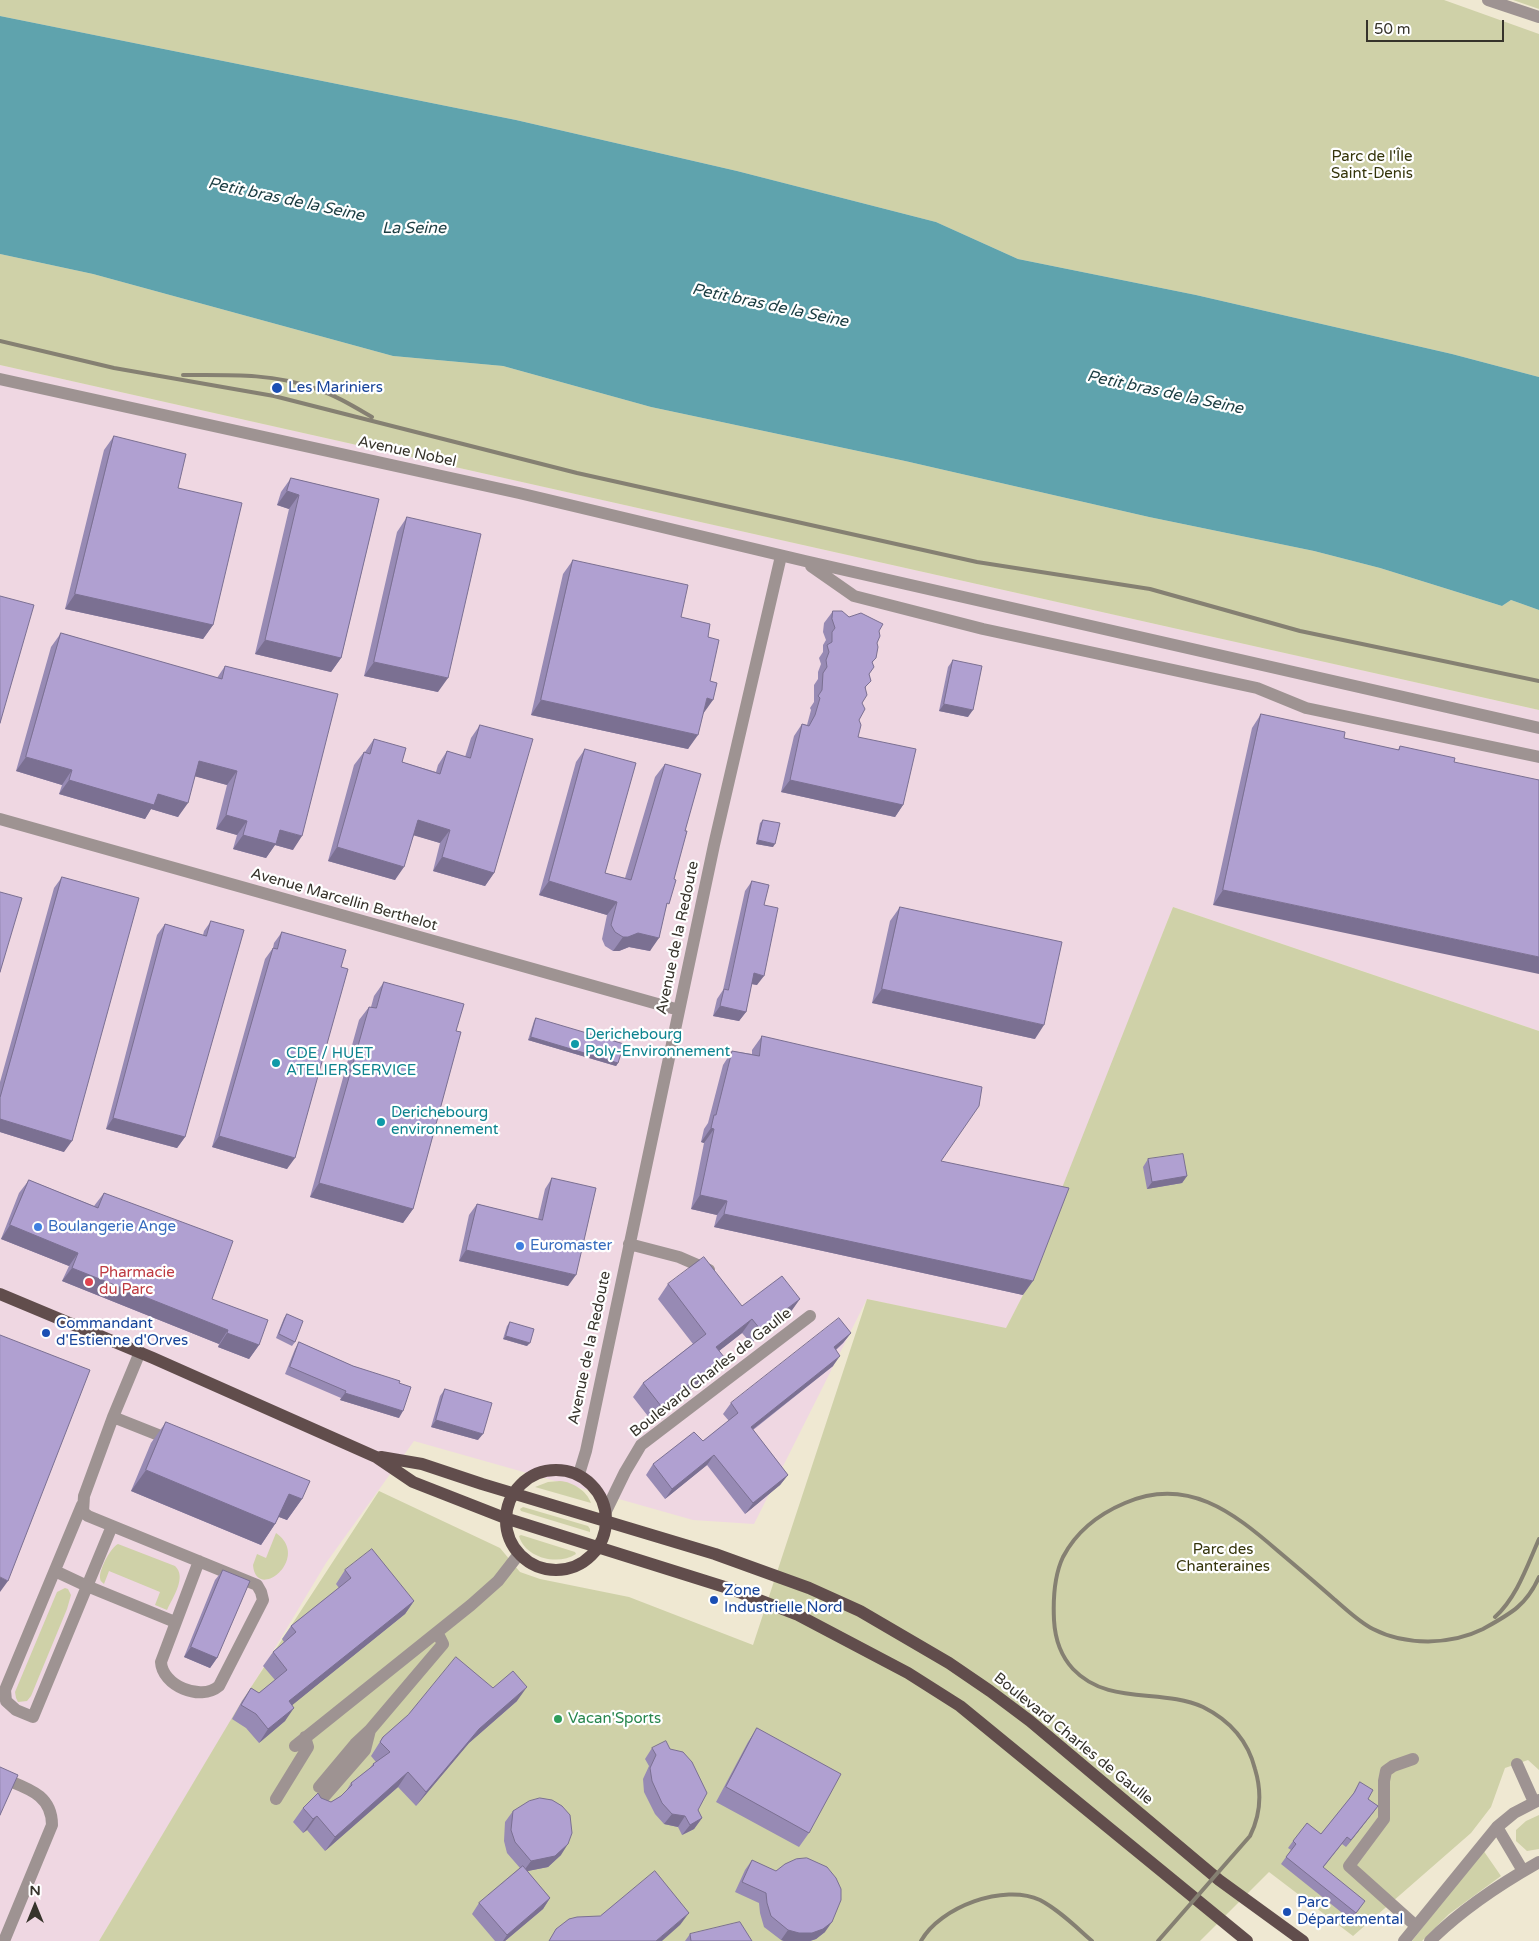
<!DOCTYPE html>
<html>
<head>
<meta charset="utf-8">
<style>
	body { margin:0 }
	#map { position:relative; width:1539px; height:1941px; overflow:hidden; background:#efe8d2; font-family:"Varela Round",sans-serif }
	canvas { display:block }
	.north { position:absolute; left:10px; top:1881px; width:50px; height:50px; -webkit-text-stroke:4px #fff; paint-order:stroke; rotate:0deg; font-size:14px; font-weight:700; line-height:20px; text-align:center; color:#36332b }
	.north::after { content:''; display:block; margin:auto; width:18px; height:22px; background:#36332b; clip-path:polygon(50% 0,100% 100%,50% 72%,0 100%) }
	.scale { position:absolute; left:1366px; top:20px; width:138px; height:22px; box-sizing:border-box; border:2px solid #36332b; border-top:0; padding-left:6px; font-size:15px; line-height:18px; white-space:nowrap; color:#36332b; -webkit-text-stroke:4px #fff; paint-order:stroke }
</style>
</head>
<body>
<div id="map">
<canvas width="1539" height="1941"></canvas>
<div class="north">N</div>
<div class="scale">50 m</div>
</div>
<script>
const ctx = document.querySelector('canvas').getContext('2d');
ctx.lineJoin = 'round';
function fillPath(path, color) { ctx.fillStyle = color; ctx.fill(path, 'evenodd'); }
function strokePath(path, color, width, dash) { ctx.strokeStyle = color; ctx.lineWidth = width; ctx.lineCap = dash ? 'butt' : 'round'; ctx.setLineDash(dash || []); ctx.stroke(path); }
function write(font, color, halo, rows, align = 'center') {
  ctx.font = font + ' "Varela Round",sans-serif'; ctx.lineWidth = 4.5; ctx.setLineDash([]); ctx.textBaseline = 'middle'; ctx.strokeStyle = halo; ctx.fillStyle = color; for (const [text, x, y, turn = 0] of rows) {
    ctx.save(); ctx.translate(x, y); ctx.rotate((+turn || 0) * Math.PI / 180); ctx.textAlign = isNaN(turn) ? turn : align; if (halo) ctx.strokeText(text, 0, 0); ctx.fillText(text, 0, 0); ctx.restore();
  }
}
const industrial = new Path2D(`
	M0 365 1539 710V1031L1173 907 1023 1295 1006 1329 867 1299 754 1524 693 1520 414 1441 326 1563 99 1941H0Z`);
const green = new Path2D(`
	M0 0H1444L1539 34V377L1452 354 1196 295 1018 259 936 222 737 171 516 120 0 16Z
	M1513 0H1539V9Z
	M0 254 93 274 393 356 503 366 651 407 905 461 1149 517 1314 551 1380 568 1502 606 1511 600 1539 610V710L0 365Z
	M1173 907 1539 1031V1770L1528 1760 1505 1768 1491 1807 1471 1833 1353 1936 1269 1872 1200 1941H99L242 1701 379 1491 500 1548 520 1572 540 1579 629 1597 753 1645 867 1299 1006 1328 1023 1295 1060 1201V1193Z
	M560 1481C573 1482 587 1491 591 1503L535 1487 548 1482Z
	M523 1507 588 1526 590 1529V1532L521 1511 520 1509Z
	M276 1533C312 1558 256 1603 253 1565L257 1554 266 1558Z
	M521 1535 575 1552 576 1554C558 1566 525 1558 519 1536Z
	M118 1544 175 1566C187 1577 173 1597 167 1610L155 1605 160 1592 109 1571 104 1584C101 1581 100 1581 100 1577 100 1568 111 1547 118 1544Z
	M65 1588 68 1589 71 1595 67 1609 31 1696 27 1701 18 1702 16 1698 15 1692 57 1592Z
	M1539 1815V1849L1527 1851 1516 1841V1830L1526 1821Z
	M1483 1850 1501 1876 1449 1914 1422 1941H1412Z`);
const water = new Path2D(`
	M0 16 516 120 737 171 936 222 1018 259 1196 295 1452 354 1539 377V610L1511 600 1502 606 1380 568 1314 551 1149 517 905 461 651 407 503 366 393 356 93 274 0 254Z`);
const minor = new Path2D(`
	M1488 0 1539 17
	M0 379 519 493 805 561 1539 728
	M811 566 854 596 983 629 1257 688 1306 708 1539 757
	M0 819 679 1010
	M629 1244 679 1257 709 1270
	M140 1352 113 1417 84 1496 83 1512 88 1516 257 1585 261 1592 263 1600 219 1686C200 1702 162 1685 161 1662L199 1561
	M113 1417 171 1440
	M579 1474 586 1451 714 845 781 556
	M82 1505 5 1690 6 1701 16 1710 33 1717 112 1526
	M606 1511 625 1472 641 1445 810 1316
	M55 1571 87 1586 175 1622
	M295 1746 471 1605 498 1581 519 1554
	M1413 1759 1393 1766 1386 1771 1384 1781V1819L1349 1866 1416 1926
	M1517 1764 1534 1802
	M0 1777C25 1788 52 1793 52 1825L4 1941
	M319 1787 355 1744 370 1730 443 1644 437 1632
	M276 1799 308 1747 305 1737
	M316 1806 365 1750 370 1730
	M1497 1827 1523 1871
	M1404 1941 1497 1827 1514 1813 1539 1800
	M1430 1941C1462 1909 1500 1884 1539 1862`);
const major = new Path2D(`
	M0 1294 153 1358 376 1457 413 1482 505 1518 731 1589 798 1615 908 1673 960 1706 1247 1941
	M381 1457 422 1464 482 1484 715 1554 809 1588 860 1611 949 1663 990 1691 1030 1721 1219 1880 1303 1941
	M506 1520a50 50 0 1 1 100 0a50 50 0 1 1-100 0Z`);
const rail = new Path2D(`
	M0 341 114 368 274 396 577 473 977 562 1150 589 1300 631 1539 681
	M183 375C227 375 272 373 314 388 335 395 353 406 372 417
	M1495 1617C1517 1597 1527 1566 1539 1539
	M921 1941C940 1907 1004 1883 1040 1900 1059 1910 1076 1927 1092 1941
	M1158 1941 1250 1836C1261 1814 1262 1792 1255 1769 1248 1741 1229 1720 1203 1707 1161 1688 1108 1706 1073 1669 1060 1655 1055 1638 1054 1620 1053 1599 1054 1576 1063 1557 1076 1532 1099 1514 1125 1503 1187 1476 1233 1512 1278 1551 1297 1567 1316 1583 1334 1599 1347 1610 1359 1622 1373 1629 1406 1646 1451 1645 1483 1629 1510 1614 1526 1606 1539 1577`);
const wall = new Path2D(`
	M114 436 178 488 213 625 203 639 65 609 104 450Z
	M291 478 379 499 341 658 331 672 255 654 289 509 277 505 281 492Z
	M407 517 438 692 364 676 397 532Z
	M573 560 681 617 708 637 703 714 688 749 531 715 563 574Z
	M833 611 879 631 877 643 876 658 872 663 862 703 859 720 858 737 903 805 895 817 781 792 794 736 802 724 807 725 811 710 810 708 814 702V685L818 679V672L821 664 819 658 823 652V645L826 640 823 632 824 623Z
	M61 633 217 678 225 666 293 850 275 845 266 858 233 849 237 835 216 829 227 785 195 776 178 817 151 809 145 819 59 794 62 785 16 771 51 647Z
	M953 660 968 717 939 711 948 667Z
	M1261 714 1344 738 1398 750 1400 746 1454 762 1213 905 1252 728Z
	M480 725 494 873 485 886 433 871 440 843 414 835 395 880 328 861 354 765 364 752H365L374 739 402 762 436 772 438 765 447 751 465 757 471 738Z
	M585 749 605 873 625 878 655 777 665 764 685 831 666 908 650 951 629 947 619 951H613L605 946 602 939 607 915 539 895 576 762Z
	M763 820 773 847 756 844 760 823Z
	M62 877 64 1152 0 1132V1082L54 888Z
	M752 881 764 905 757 985 751 984 746 1012 739 1021 713 1016 717 999 723 990 745 891Z
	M900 907 1035 1039 872 1003 890 921Z
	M211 921 185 1137 177 1148 106 1129 157 935 165 924 203 935 204 931Z
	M282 932 341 967 287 1169 212 1147 265 959 273 948 274 943Z
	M384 982 413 1209 403 1223 310 1197 359 1020 369 1007H371L374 996Z
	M536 1018 618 1063 616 1066 528 1040 534 1021Z
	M762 1036 941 1161 1023 1295 714 1227 717 1215 691 1209 704 1143 701 1142 704 1129 708 1123 723 1065 732 1051 752 1054V1050Z
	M1148 1159 1187 1176 1182 1183 1147 1189 1143 1167Z
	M552 1178 568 1286 459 1261 469 1215 477 1204 538 1219 545 1189Z
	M29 1180 94 1206 104 1193 212 1299 259 1345 249 1359 218 1347 219 1344 62 1281 69 1266 1 1239 19 1193Z
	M668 1284 742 1306 790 1313 751 1343 742 1333 719 1351 724 1357 714 1372 651 1420 633 1397 643 1383 693 1344 658 1299Z
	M287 1314 295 1342 292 1346 276 1338 284 1318Z
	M510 1322 527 1346 503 1339 507 1326Z
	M851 1333 843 1343 836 1350 833 1366 753 1430 788 1475 780 1485 745 1514 707 1465 665 1499 646 1475 653 1464 703 1441 729 1421 723 1414 731 1403Z
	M299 1342 353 1366 399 1383V1418L340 1400 341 1398 285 1374 295 1349Z
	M445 1389 478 1440 431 1427 440 1396Z
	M166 1422 302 1499 287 1520 279 1517 275 1524 261 1545 131 1491 151 1443Z
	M223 1570 217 1658 210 1668 184 1657 215 1580Z
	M345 1570 414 1601 405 1614 292 1705 285 1721 259 1743 246 1728 232 1719 242 1701 251 1688 259 1693 275 1680 263 1666 273 1652 284 1642 282 1639 291 1626 339 1588 336 1584Z
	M493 1688 517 1701 469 1743 416 1806 398 1787 325 1851 307 1830 303 1833 293 1822 303 1808 321 1798 331 1802 341 1796 346 1791 351 1783 369 1769 373 1764 376 1762 371 1756 383 1737Z
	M757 1728 809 1833 799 1847 716 1802 748 1742Z
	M652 1748 698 1810 702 1818 694 1829 682 1835 678 1827 664 1824 655 1814 644 1792 643 1779 649 1766 645 1759Z
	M1360 1782 1368 1799 1378 1806 1346 1847 1342 1844 1323 1868 1360 1908 1351 1920 1281 1864 1291 1850 1288 1848 1293 1841 1321 1834 1351 1797Z
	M513 1811 561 1855 548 1867 527 1871 550 1898 543 1909 505 1941H495L472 1914 479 1903 520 1868 507 1853 504 1841 505 1822Z
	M752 1860 825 1932 816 1939 810 1941H784L781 1940 764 1927 760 1913 759 1903 735 1892 745 1870Z
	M690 1934 752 1941H685Z`);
const shadedWall = new Path2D(`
	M287 491 299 495 289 509 277 505Z
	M75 594 213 625 203 639 65 609Z
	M265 640 341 658 331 672 255 654Z
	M374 662 448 678 438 692 364 676Z
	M707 698 713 700 703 714Z
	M541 700 698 735 688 749 531 715Z
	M944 704 973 710 968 717 939 711Z
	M26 757 72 770 62 785 16 771Z
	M199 761 237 771 227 785 190 775Z
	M69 780 158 794 188 803 178 817 151 809 145 819 59 794Z
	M790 780 903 805 895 817 781 792Z
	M226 815 247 821 237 835 216 829Z
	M418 820 450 830 440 843 409 834Z
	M280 830 302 836 293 850 275 845 266 858 233 849 243 835Z
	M758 840 775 844 773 847 756 844Z
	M337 847 404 867 395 880 328 861Z
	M442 857 494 873 485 886 433 871Z
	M549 881 617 902 607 915 539 895Z
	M1223 890 1539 957V974L1213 905Z
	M638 933 659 938 650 951 629 947 619 951H613L623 937Z
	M754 973 764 976 757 985 747 983Z
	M882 989 1044 1025 1035 1039 872 1003Z
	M720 1006 746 1012 739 1021 713 1016Z
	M531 1037 618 1063 616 1066 528 1040Z
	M113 1118 185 1137 177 1148 106 1129Z
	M0 1119 72 1141 64 1152 0 1132Z
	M711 1128 714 1129 704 1143 701 1142Z
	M219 1136 295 1158 287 1169 212 1147Z
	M1187 1176 1182 1183 1147 1189 1152 1182Z
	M319 1183 413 1209 403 1223 310 1197Z
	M700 1195 727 1201 717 1215 691 1209Z
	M724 1214 1033 1281 1023 1295 714 1227Z
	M10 1225 78 1253 69 1266 1 1239Z
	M466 1250 576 1275 568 1286 459 1261Z
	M72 1268 228 1330 219 1344 62 1281Z
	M800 1299 790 1313 751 1343 760 1329Z
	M752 1319 742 1333 706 1361 716 1347Z
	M227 1333 259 1345 249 1359 218 1347Z
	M851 1333 843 1343 826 1358 834 1347Z
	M506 1336 530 1343 527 1346 503 1339Z
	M840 1356 833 1366 743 1437 751 1427Z
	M724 1357 714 1372 651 1420 661 1406Z
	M345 1393 403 1411 399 1418 340 1400Z
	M436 1420 483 1434 478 1440 431 1427Z
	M714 1455 707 1465 665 1499 672 1489Z
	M146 1470 275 1524 261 1545 131 1491Z
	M788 1475 780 1485 745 1514 753 1503Z
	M289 1494 302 1499 287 1520 274 1515Z
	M0 1577 8 1581 0 1592Z
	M414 1601 405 1614 280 1715 289 1701Z
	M191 1647 217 1658 210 1668 184 1657Z
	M527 1687 517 1701 469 1743 416 1806 426 1792 479 1729Z
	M294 1708 285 1721 259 1743 268 1729Z
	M408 1772 398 1787 325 1851 335 1837Z
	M1378 1806 1373 1813 1346 1847 1351 1840Z
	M672 1814 685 1816 678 1827 664 1824Z
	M317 1816 307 1830 303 1833 313 1819Z
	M702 1818 694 1829 682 1835 690 1825Z
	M568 1844 561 1855 548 1867 523 1872 531 1861Z
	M550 1898 543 1909 505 1941H503L507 1935Z
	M689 1913 680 1925 662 1941H656Z
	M832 1922 825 1932 816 1939 810 1941H784L781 1940 788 1930Z`);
const building = new Path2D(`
	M114 436 186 454 178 488 242 503 213 625 75 594Z
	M291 478 379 499 341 658 265 640 299 495 287 491Z
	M407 517 481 534 448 678 374 662Z
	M573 560 688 585 681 617 710 624 708 637 719 640 710 681 717 683 713 700 707 698 698 735 541 700Z
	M0 596 34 605 0 723Z
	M833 611H842L849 617 861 613 883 624 879 631 880 636 877 643 878 647 876 658 872 662 874 667 869 674 871 681 865 687 867 695 862 703 865 709 859 720 861 725 858 737 916 749 903 805 790 780 802 724 809 726 815 715 820 698 818 696 822 690 823 673 827 667 826 660 829 652 827 645 832 642V632L835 628 832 619Z
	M61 633 222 679 225 666 338 694 302 836 280 830 276 844 243 835 247 821 226 815 237 771 199 761 188 803 158 794 154 805 69 780 72 770 26 757Z
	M953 660 982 666 973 710 944 704Z
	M1261 714 1345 732 1344 738 1399 750 1400 746 1455 758 1454 762 1539 780V957L1223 890Z
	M480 725 533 739 494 873 442 857 450 830 418 820 404 867 337 847 364 752 370 754 374 739 406 748 402 762 440 774 447 751 470 758Z
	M585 749 636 763 605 873 631 880 665 764 701 774 685 831H687L674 879 676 880 669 904 667 903 659 938 638 933 628 937H623L615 932 611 925 617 902 549 881Z
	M763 820 780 823 775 844 758 840Z
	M62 877 139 898 72 1141 0 1119V1098Z
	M752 881 769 885 764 905 778 908 764 976 754 973 746 1012 720 1006 724 989 728 990Z
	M0 892 22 898 0 972Z
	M900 907 1062 942 1044 1025 882 989Z
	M211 921 244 930 185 1137 113 1118 165 924 206 936Z
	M282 932 346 950 341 967 348 969 295 1158 219 1136 273 948 277 949Z
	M384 982 464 1004 456 1031 461 1032 413 1209 319 1183 369 1007 376 1008Z
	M536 1018 624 1044 618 1063 531 1037Z
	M762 1036 982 1087 979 1106 941 1161 1069 1188 1033 1281 724 1214 727 1201 700 1195 714 1129 711 1128 714 1115H716L732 1051 759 1056Z
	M1183 1154 1187 1176 1152 1182 1148 1159Z
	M552 1178 596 1188 576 1275 466 1250 477 1204 542 1220Z
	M29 1180 98 1208 104 1193 233 1241 212 1299 268 1320 259 1345 227 1333 228 1330 72 1268 78 1253 10 1225Z
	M704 1257 742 1306 782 1276 800 1299 760 1329 752 1319 716 1347 724 1357 661 1406 643 1383 706 1334 668 1284Z
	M287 1314 303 1321 295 1342 279 1334Z
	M839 1318 851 1333 834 1347 840 1356 751 1427 788 1475 753 1503 714 1455 672 1489 653 1464 694 1432 703 1441 738 1413 731 1403Z
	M510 1322 534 1329 530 1343 506 1336Z
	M0 1335 90 1370 8 1581 0 1577Z
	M299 1342 353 1366 400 1381 399 1383 411 1387 403 1411 345 1393 346 1391 290 1367Z
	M445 1389 492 1403 483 1434 436 1420Z
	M166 1422 310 1481 302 1499 289 1494 275 1524 146 1470Z
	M372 1549 414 1601 289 1701 294 1708 268 1729 256 1714 241 1705 251 1688 259 1693 287 1670 273 1652 296 1632 291 1626 351 1578 345 1570Z
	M223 1570 250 1581 217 1658 191 1647Z
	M456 1657 493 1688 513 1671 527 1687 479 1729 426 1792 408 1772 335 1837 317 1816 313 1819 303 1808 318 1793 321 1798 331 1802 341 1796 352 1785 351 1783 374 1765 373 1764 390 1752 380 1742 383 1737 408 1715Z
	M757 1728 841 1774 809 1833 726 1787Z
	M666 1741 670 1749 683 1752 692 1762 707 1793 698 1810 702 1818 690 1825 685 1816 672 1814 662 1803 652 1781 650 1768 656 1755 652 1748Z
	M0 1767 18 1775 0 1815Z
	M1360 1782 1373 1790 1368 1799 1378 1806 1351 1840 1347 1837 1323 1867 1365 1901 1356 1913 1286 1857 1296 1844 1293 1841 1307 1823 1321 1834 1354 1793Z
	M540 1798 552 1800 562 1806 570 1815 572 1833 568 1844 555 1856 531 1861 515 1842 511 1830 513 1811 529 1801Z
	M807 1858 827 1867 836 1878 841 1889V1900L832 1922 823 1929 812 1933H799L788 1930 771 1916 767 1903 766 1893 742 1882 752 1860 776 1871 785 1864 796 1859Z
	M523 1866 550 1898 507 1935 479 1903Z
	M655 1871 689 1913 656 1941H549L556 1929 569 1919 577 1917 600 1916Z
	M740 1922 752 1941H691L690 1934Z`);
const markers = [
	[277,388,6,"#1a4fb4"],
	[575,1044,5,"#0f9aa8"],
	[276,1063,5,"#0f9aa8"],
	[381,1122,5,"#0f9aa8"],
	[38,1227,5,"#3f7fe0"],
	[520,1246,5,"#3f7fe0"],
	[89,1282,5,"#e0444e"],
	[46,1333,5,"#1a4fb4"],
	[714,1600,5,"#1a4fb4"],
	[558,1719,5,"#2e9e5b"],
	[1287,1912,5,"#1a4fb4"]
];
const parkNames = [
	["Parc de l'Île",1372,157],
	["Saint-Denis",1372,174],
	["Parc des",1223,1550],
	["Chanteraines",1223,1567]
];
const transitNames = [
	["Les Mariniers",288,388],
	["Commandant",56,1324],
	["d'Estienne d'Orves",56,1341],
	["Zone",724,1591],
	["Industrielle Nord",724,1608],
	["Parc",1297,1903],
	["Départemental",1297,1920]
];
const streetNames = [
	["Avenue Nobel",407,452,12],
	["Avenue Marcellin Berthelot",344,900,16],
	["Avenue de la Redoute",678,938,-78],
	["Avenue de la Redoute",590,1348,-78],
	["Boulevard Charles de Gaulle",711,1373,-38],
	["Boulevard Charles de Gaulle",1073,1739,39]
];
const cultureNames = [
	["Derichebourg",585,1035],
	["Poly-Environnement",585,1052],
	["CDE / HUET",286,1054],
	["ATELIER SERVICE",286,1071],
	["Derichebourg",391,1113],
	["environnement",391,1130]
];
const shopNames = [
	["Boulangerie Ange",48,1227],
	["Euromaster",530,1246]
];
const healthNames = [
	["Pharmacie",99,1273],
	["du Parc",99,1290]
];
const leisureNames = [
	["Vacan'Sports",568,1719]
];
const waterNames = [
	["Petit bras de la Seine",286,200,12],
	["La Seine",414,229],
	["Petit bras de la Seine",770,306,12],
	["Petit bras de la Seine",1165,393,12]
];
fillPath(industrial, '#efd7e2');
fillPath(green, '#cfd1a8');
fillPath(water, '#5fa3ad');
strokePath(minor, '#9e9392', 12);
strokePath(major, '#614d4c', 12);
strokePath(rail, '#858072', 4);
fillPath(wall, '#978ab4');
fillPath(shadedWall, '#7b7092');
fillPath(building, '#b0a0d1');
strokePath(building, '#7b7092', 1);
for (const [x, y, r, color] of markers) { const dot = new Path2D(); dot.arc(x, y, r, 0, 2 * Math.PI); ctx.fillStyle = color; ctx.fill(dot); strokePath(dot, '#fff', 2); }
write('15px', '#34340a', '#fff', parkNames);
write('15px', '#164399', '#fff', transitNames, 'left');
write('15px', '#36332b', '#fff', streetNames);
write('15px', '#0d838f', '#fff', cultureNames, 'left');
write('15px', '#366cbe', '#fff', shopNames, 'left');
write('15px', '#be3a42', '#fff', healthNames, 'left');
write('15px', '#27864d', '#fff', leisureNames, 'left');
write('italic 16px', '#1c3e43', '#fff', waterNames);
</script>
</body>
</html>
